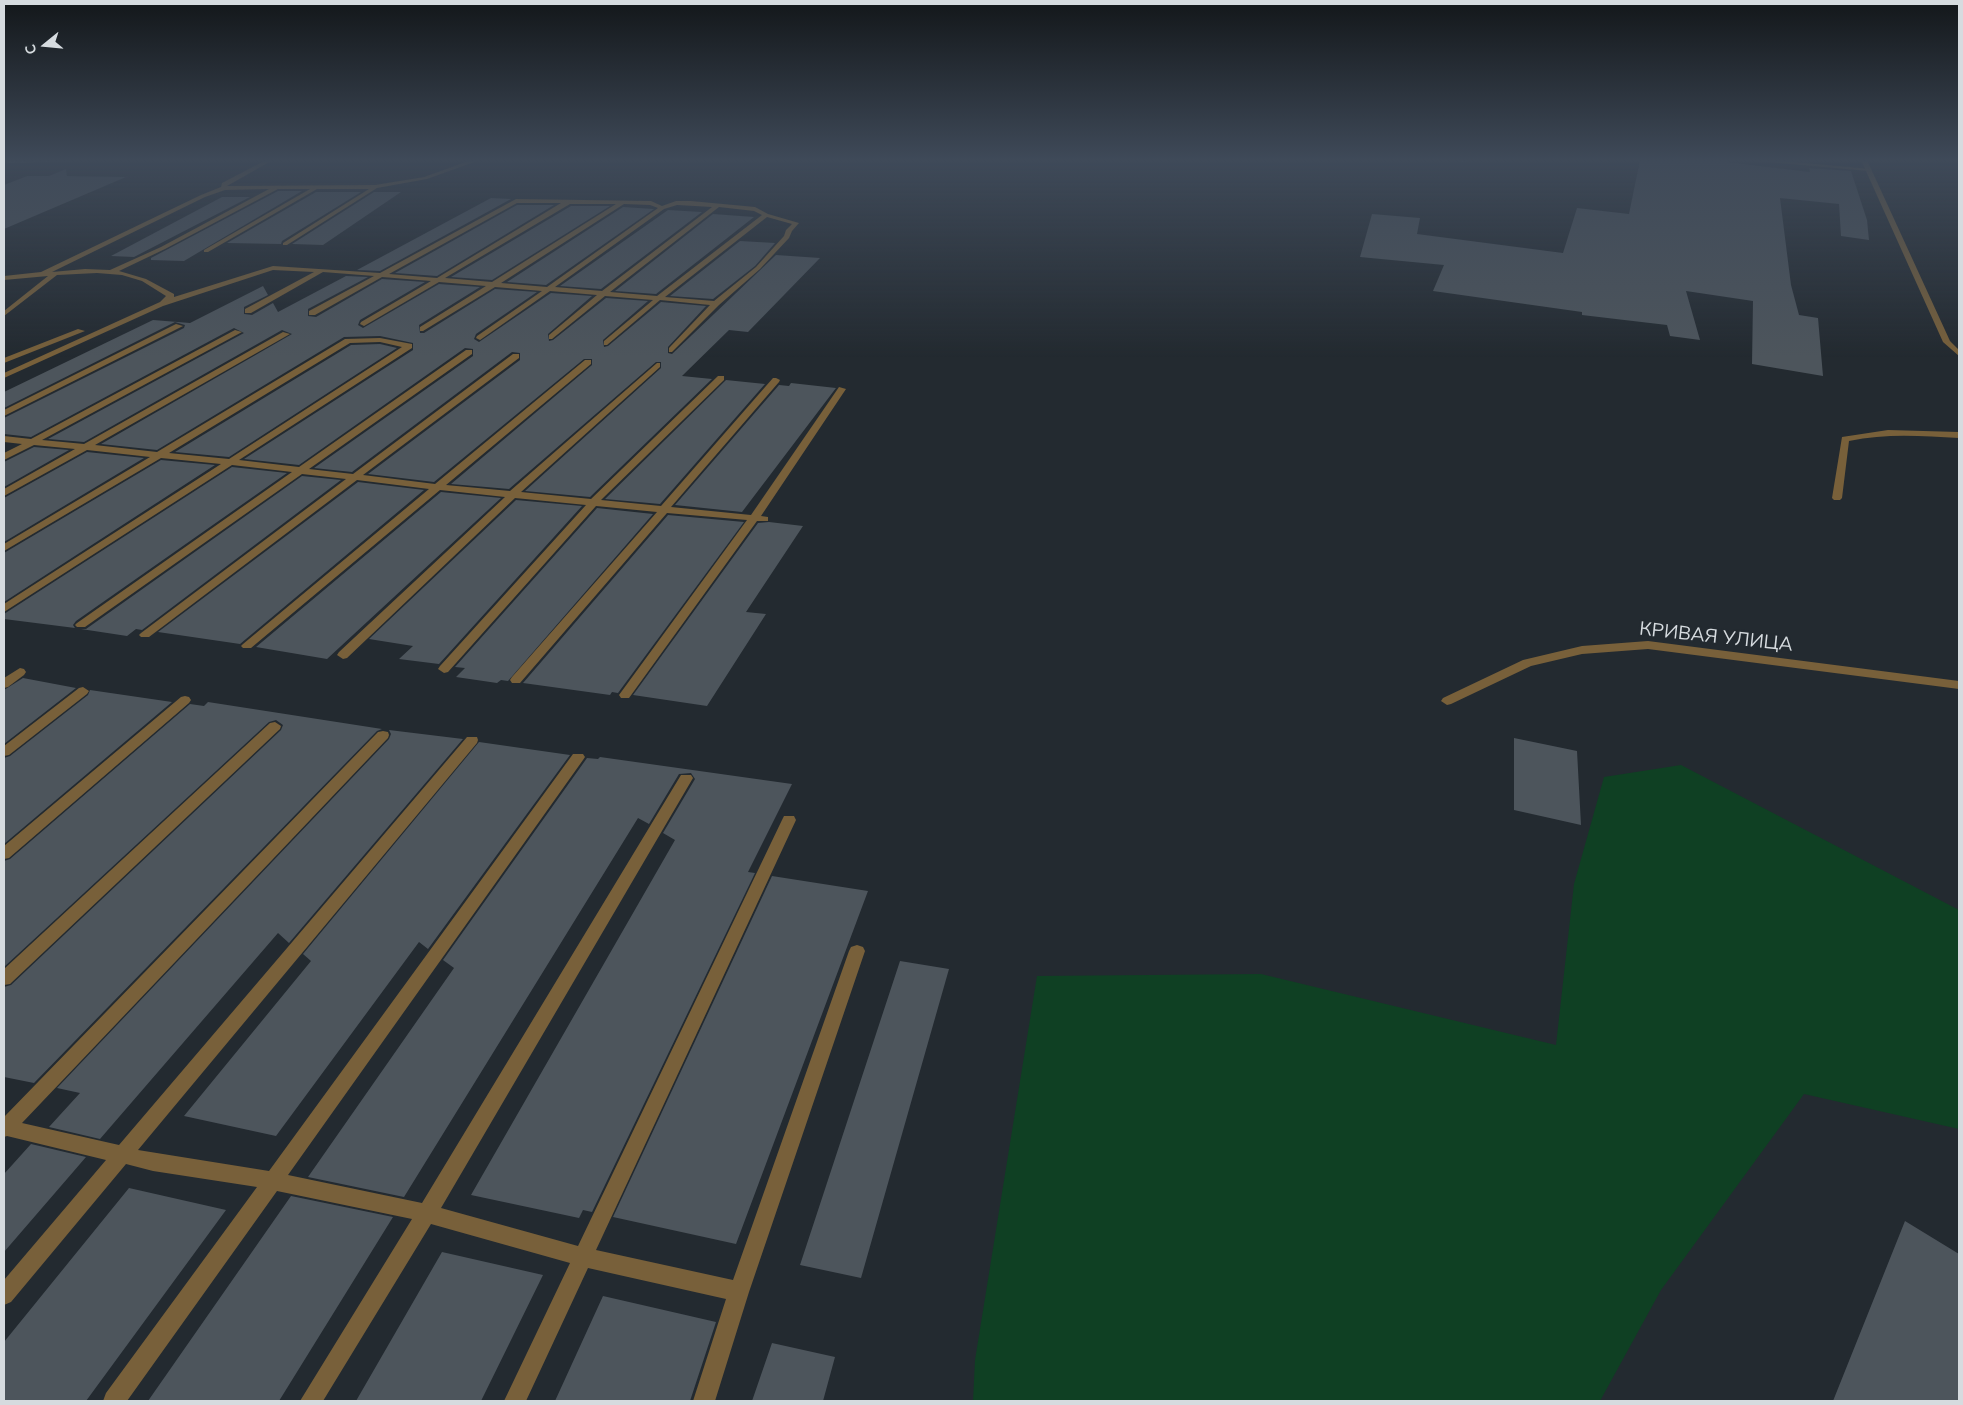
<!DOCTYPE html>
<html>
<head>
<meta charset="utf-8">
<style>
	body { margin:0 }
	#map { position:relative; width:1963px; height:1405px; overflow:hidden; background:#232a30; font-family:Mulish,sans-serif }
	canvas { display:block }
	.frame { position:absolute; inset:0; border:5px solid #d6dbdf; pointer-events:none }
	.north { position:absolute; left:20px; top:20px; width:50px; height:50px; -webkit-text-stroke:4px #232a30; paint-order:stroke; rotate:253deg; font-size:14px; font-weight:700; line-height:20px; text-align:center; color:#d6dbdf }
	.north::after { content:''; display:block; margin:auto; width:18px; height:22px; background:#d6dbdf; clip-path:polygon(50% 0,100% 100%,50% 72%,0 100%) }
</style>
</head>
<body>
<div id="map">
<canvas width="1963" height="1405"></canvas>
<div class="frame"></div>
<div class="north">С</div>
</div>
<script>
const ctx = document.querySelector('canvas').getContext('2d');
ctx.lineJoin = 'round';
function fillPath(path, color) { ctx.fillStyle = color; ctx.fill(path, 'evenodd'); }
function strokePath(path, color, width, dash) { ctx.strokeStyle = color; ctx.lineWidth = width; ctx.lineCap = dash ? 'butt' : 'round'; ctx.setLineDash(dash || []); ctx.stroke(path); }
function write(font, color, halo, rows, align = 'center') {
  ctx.font = font + ' Mulish,sans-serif'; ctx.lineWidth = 4.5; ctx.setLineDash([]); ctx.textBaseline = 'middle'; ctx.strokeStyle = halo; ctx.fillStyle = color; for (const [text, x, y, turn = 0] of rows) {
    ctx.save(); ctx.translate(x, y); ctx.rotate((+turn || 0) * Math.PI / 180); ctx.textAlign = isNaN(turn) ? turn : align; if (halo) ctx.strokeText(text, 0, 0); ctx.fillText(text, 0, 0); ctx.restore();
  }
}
const green = new Path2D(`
	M1681 765 1959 910V1129L1804 1094 1661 1290 1600 1401H973L975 1360 1037 976 1261 974 1556 1045 1574 884 1604 777Z`);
const building = new Path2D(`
	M1640 160H1710L1810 172 1809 168 1851 171 1867 220 1869 240 1841 236 1839 204 1780 198 1791 285 1799 315 1818 318 1823 376 1752 364 1753 301 1686 291 1700 340 1670 336 1667 325 1582 315V312L1433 291 1444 265 1360 257 1372 214 1420 218 1417 234 1563 253 1577 208 1629 214Z
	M66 169 67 176 126 177 4 229V185L27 176H49Z
	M278 191H302L184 261 151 260V258Z
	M316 192H361L282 241 281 244 227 243Z
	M374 192H401L323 245 292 244Z
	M222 197H250L134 257 111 256Z
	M491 198 511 199 380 271 357 270Z
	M517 205H554L437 276 395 273Z
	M571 206H610L492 280 451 277Z
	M623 207 654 209 546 285 507 282Z
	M668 210 702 212 601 289 560 286Z
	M713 214 754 217 656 294 615 291Z
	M740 241 775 243 755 266 713 299 670 296Z
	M776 255 820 258 748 332 729 330 682 376 712 379 590 497 525 491 661 368V362H656L509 489 451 484 592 365V359H584L434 482 368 474 520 360V353L512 352 352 472 314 468 473 356V349L465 348 299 465 244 459 413 350V343L380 336 344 337 157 450 101 444 292 334 282 330 84 442 48 439 244 333 234 328 31 437 4 434V418L184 328 185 325 175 322 4 408V392L153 320 190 323 263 286 268 295 244 307V314L252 315 273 303 278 312 346 276 368 277 308 309V316L316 317 382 279 425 282 360 320 358 325 363 328 439 284 480 287 419 325 420 333H424L495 289 537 292 476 334 474 339 479 342 551 293 592 296 548 334 549 341 553 340 606 298 648 301 603 340 604 347 608 346 661 302 706 306 668 347V353L672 354Z
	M380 344 397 348 229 457 175 452 351 345Z
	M726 380 765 384 660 504 605 499Z
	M791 383 836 388 742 512 675 505 779 385 789 386Z
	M34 447 69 450 4 487V462Z
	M87 452 144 458 4 542V498Z
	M161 460 215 465 4 602V553Z
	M232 467 287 473 76 621 73 625 75 628 4 619V614Z
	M302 476 341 480 142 630 136 629 127 636 81 629H86Z
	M358 482 424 490 240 644 158 632Z
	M441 492 501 498 327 659 256 647Z
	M516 500 582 506 439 664 399 659 413 646 369 639Z
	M597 508 653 514 508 681 501 680 497 683 456 677 465 668 455 667Z
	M668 515 744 522 618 693 612 692 610 695 523 683Z
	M769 522 803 526 746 612 766 614 707 706 633 695 758 523Z
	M23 678 76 688 4 744V690Z
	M90 690 172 702 4 844V758L10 756 88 695Z
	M208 702 382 729 377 731 34 1083 4 1077V987L11 985 281 730 283 725 276 720 269 722 4 967V861L10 859 190 704 204 706Z
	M389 730 463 739 289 943 278 933 100 1139 49 1127 80 1093 57 1088 389 739 391 734Z
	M1514 738 1577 751 1581 825 1514 810Z
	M479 742 570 755 428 949 419 942 276 1136 184 1116 311 961 303 954Z
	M600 757 792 784 748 872 755 873 592 1212 583 1210 579 1218 471 1195 675 840 663 833 695 779 691 773 679 774 649 824 638 818 404 1197 308 1177 454 968 443 960 587 758 598 759Z
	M772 876 868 891 736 1244 613 1217Z
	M900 961 949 969 861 1278 800 1265Z
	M31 1144 86 1157 4 1252V1174Z
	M129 1188 226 1210 86 1401H4V1342Z
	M291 1196 393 1217 279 1401H148Z
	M1905 1221 1959 1254V1401H1833Z
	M442 1252 543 1275 481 1401H356Z
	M603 1296 716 1322 690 1401H555Z
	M772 1343 835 1357 823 1401H752Z`);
const lane = new Path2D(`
	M266 160H273L227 186 375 185 424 177 471 160H480L427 179 377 188 287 245H283V243L369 189H317L208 252H204V250L310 189H278L165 249 119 271 146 279 174 294V297L273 266 380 273 516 199 651 201 662 206 676 201H691L755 207 768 214 799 223 792 231 789 238 760 269 719 305 672 352H669V348L710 305 660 300 607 345H604V341L653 300 605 296 552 339H549V335L597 295 550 291 480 340 476 338 477 336 542 291 495 287 423 331H420V327L486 286 439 282 364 326 360 324 361 322 431 281 382 277 315 315H309V311L374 276 323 272 251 313H245V309L314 272 273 270 163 306 4 378V373L160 302 166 296 142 281 122 275 97 273 57 275 4 316V311L48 276 4 280V276L41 272 201 195 221 187 222 183ZM269 189 161 247 110 270 85 269 52 272 205 197 225 190ZM517 203H561L437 278 389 274ZM570 204H616L492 282 445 278ZM624 204 650 205 658 208 547 287 501 283ZM677 205 712 207 602 291 555 287 664 209ZM719 207 754 211 762 215 657 296 610 292ZM767 217 792 224 786 230 784 236 756 267 714 301 665 297Z
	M1745 160H1772L1871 169 1868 171Z
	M176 324 183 326 4 416V410Z
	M78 329 85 331 4 363V358Z
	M235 330 242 332 42 440 84 444 283 332 290 334 95 445 157 452 345 339 380 338 412 344V348L239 460 299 467 466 350H472V354L309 469 353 474 513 354H519V358L363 475 435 484 585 360H591V364L446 485 510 491 657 363H660V367L521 492 591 499 718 376H724V380L601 500 661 506 773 378H776L780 380 779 382 671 507 751 515 839 387 846 389 761 516 768 517V521H757L629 698H621L619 695 747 520 667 513 520 683H512L510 680 512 677 657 512 596 506 448 672 444 673 438 669 440 666 586 505 515 498 347 658 343 659 337 655 339 652 505 497 440 490 251 648H243L241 646 243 644 429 489 357 480 149 637H141L139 635 141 633 346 479 302 474 85 627H77L75 625 77 623 292 472 232 465 4 612V604L221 464 161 458 4 551V544L150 457 87 450 4 496V489L75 449 34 445 4 460V453L22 444 4 442V436L31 439ZM380 342 402 347 229 459 169 453 350 343Z
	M20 668 24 669 26 672 24 675 8 687 4 688V678Z
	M83 687 89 691 87 694 9 755 4 756V746L79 688Z
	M185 696 189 697 191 700 189 703 9 858 4 859V846L181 697Z
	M275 722 281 726 280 729 10 984 4 985V969L270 723Z
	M383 731 388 732 389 735 388 738 22 1123 119 1145 467 737H477L478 740 477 743 138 1150 269 1171 573 754H583L585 757 583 760 288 1175 422 1203 681 775H691L693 778 441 1208 578 1246 782 820 784 816H794L796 820 596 1250 733 1280 849 951 851 947 857 945 863 947 865 951 749 1292 715 1401H693L726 1299 588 1268 526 1401H504L570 1263 431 1224 323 1401H300L412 1219 277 1191 127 1401H103L106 1393 257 1187 153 1171 126 1164 11 1302 4 1305V1280L106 1160 7 1136 4 1137V1117L378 732Z`);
const street = new Path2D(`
	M1861 160H1867L1950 341 1959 350V356L1943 342Z
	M1888 430 1959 432V438C1922 436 1886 433 1849 441L1842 498 1840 500H1834L1832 498 1842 437Z
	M1648 641 1959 681V689L1648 649 1582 654 1531 666 1451 704 1447 705 1441 701 1443 698 1523 660 1582 646Z`);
const rail = new Path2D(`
	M1463 161 1466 160
	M4 162 72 160`);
const streetNames = [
	["КРИВАЯ УЛИЦА",1716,637,6]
];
fillPath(green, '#0f4023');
fillPath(building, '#4d555c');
fillPath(lane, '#78603a');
fillPath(street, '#78603a');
strokePath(rail, '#90969b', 2.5);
strokePath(rail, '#232a30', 2, [5.5]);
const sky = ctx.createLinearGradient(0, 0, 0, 357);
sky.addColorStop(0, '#13171a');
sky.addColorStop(0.45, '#3f4a59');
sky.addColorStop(1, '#3f4a5900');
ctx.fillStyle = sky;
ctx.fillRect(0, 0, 1963, 357);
write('19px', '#d6dbdf', '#232a30', streetNames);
</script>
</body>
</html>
